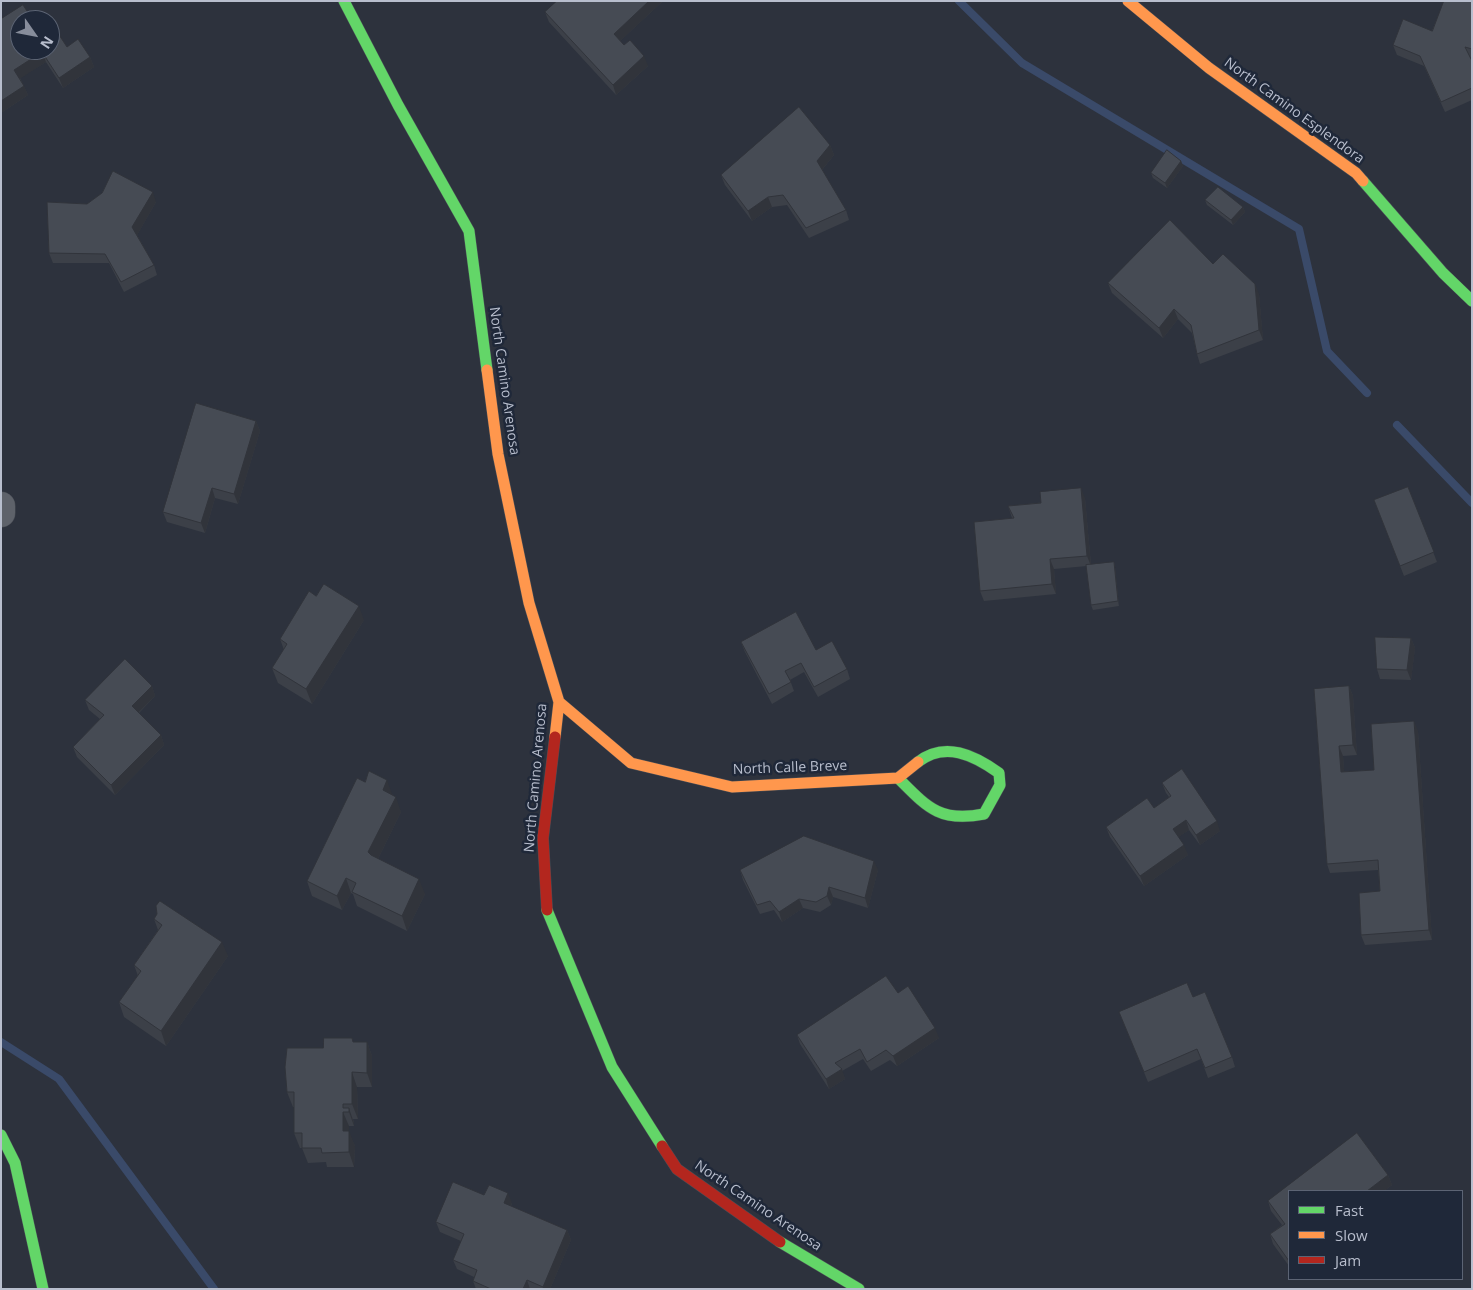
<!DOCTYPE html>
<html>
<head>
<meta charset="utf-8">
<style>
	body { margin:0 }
	#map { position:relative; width:1473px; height:1290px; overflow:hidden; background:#2d323d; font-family:"Open Sans",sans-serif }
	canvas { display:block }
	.frame { position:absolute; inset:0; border:2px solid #b8becd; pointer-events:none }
	.legend { position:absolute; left:1288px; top:1190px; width:175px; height:90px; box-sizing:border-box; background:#1f2839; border:1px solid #5c6474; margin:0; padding:6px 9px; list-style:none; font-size:15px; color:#b8becd }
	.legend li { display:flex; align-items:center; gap:10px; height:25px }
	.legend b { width:25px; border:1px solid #5c6474 }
	.north { position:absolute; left:10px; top:10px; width:50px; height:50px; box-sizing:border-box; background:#1f2839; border:1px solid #5c6474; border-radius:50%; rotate:123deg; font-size:14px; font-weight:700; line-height:20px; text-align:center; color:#b8becd }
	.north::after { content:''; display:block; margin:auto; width:18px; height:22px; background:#878d9b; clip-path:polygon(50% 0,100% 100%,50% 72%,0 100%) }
</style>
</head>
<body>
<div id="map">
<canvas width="1473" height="1290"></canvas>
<div class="frame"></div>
<ul class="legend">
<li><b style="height:6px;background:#63d668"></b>Fast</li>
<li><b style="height:6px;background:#ff974d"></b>Slow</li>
<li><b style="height:6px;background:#b3261e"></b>Jam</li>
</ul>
<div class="north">N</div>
</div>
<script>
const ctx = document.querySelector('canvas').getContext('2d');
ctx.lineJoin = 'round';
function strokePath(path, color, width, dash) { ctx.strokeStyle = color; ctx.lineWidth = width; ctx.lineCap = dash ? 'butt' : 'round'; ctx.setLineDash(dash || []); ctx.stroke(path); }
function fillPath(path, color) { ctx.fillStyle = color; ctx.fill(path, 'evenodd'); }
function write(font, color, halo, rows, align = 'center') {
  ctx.font = font + ' "Open Sans",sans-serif'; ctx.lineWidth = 5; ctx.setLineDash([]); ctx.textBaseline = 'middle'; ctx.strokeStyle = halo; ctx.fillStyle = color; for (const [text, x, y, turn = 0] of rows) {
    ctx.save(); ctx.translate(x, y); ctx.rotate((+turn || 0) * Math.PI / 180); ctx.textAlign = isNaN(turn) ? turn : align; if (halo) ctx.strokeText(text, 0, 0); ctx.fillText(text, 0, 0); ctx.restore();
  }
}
const stream = new Path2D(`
	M959 1 1022 63 1299 229 1327 351 1367 393
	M1397 425 1472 503
	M1 1042 59 1079 214 1289`);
const street = new Path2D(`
	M1 506V513`);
const fast = new Path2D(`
	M344 1 398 105 469 231 487 370
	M1363 181 1443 273 1472 301
	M898 778C927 807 940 823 984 814L1000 785 999 773C974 755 945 741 918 762
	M547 910 612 1067 662 1146
	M1 1135 15 1163 43 1289
	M780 1242 859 1289`);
const slow = new Path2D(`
	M1128 1 1209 68 1356 173 1363 181
	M487 370 498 454 529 603 559 702 555 737
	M559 702 631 763 732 787 898 778 918 762`);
const jam = new Path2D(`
	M547 910 543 838 555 737
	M662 1146 677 1169 780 1242`);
const wall = new Path2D(`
	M557 1H663L620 41 648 66 616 95 549 22 545 12Z
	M1472 1V58L1470 57 1472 61V100L1445 112 1424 66 1397 55 1393 45 1432 31Z
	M1 19 33 20 67 47 90 57 94 67 63 88 46 62 20 78 28 95 1 113Z
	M830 145 834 155 822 170 846 210 849 220 809 238 787 205 772 207 752 221 725 185 721 175Z
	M1181 161 1183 166 1167 188 1153 178 1151 173Z
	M1205 200 1243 207 1245 212 1233 225 1207 205Z
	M156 202 137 235 154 265 157 275 124 292 109 263H53L49 253 87 204Z
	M1213 264 1259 294 1263 340 1200 364 1197 354 1192 333 1178 319 1163 338 1112 293 1108 283Z
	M256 421 260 431 238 504 215 498 205 533 167 522 163 512Z
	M1408 487 1437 562 1404 576 1374 500Z
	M1085 498 1091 565 1114 562 1115 567 1119 606 1093 610 1091 605 1087 566 1054 569 1056 594 984 601 980 591 1012 518 1008 506Z
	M316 596 364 620 312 704 278 683 272 668 284 650 280 639Z
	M1411 638 1415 648 1411 680 1380 679 1377 669Z
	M741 642 847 669 850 679 818 697 804 672 790 680 794 691 772 704 745 652Z
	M152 686 155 696 139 713 161 735 164 745 115 795 77 757 73 747 100 719 89 710 85 700Z
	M1349 686 1353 696 1357 755 1343 756 1344 772 1374 770 1418 731 1432 940 1365 945 1361 935 1380 891 1378 870 1330 873 1327 864 1314 689Z
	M1162 783 1220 831 1200 845 1189 830 1178 837 1188 855 1144 886 1110 837 1106 827 1154 808 1169 797 1166 793Z
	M392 794 401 812 378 859 425 894 407 931 357 906 353 894 351 893 342 910 312 896 307 881Z
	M740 870H878L868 908 833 897 831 905 820 912 803 908 782 922 774 910 760 914 743 880Z
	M154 919 228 956 166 1046 124 1017 119 1002 138 976 134 965 158 930Z
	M898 993 939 1038 897 1066 890 1060 871 1071 863 1059 842 1071 845 1079 829 1089 800 1044 797 1035Z
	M1193 997 1232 1057 1235 1067 1208 1078 1201 1059 1148 1082 1119 1012Z
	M354 1042H367L372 1056V1087H357L358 1119H353L354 1123V1126H349L348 1131 355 1146 354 1167H327L326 1162 308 1163 302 1148H300L294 1133V1107H293L287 1092 323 1048Z
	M1357 1133 1388 1175 1392 1185 1384 1191H1289V1266L1273 1244 1270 1234 1282 1225 1271 1211 1268 1201Z
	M484 1195 512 1203 511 1206 567 1230 571 1240 550 1289H476L473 1281 474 1277 457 1269 453 1260 461 1241 440 1232 436 1222Z`);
const shadedWall = new Path2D(`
	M649 1H663L617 44 614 34Z
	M42 52 46 62 18 80 14 70Z
	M644 56 648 66 616 95 613 85Z
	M90 57 94 67 63 88 59 78Z
	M24 86 28 95 1 113V101Z
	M830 145 834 155 821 171 817 161Z
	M1181 161 1183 166 1167 188 1165 183Z
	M153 192 156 202 136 237 132 227Z
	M768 197 772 207 752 221 748 211Z
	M1243 207 1245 212 1233 225 1231 220Z
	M1255 284 1259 294 1263 340 1259 330Z
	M1174 309 1178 319 1163 338 1159 328Z
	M256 421 260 431 238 504 234 494Z
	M212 488 215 498 205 533 201 523Z
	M1081 488 1085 498 1091 566 1087 556Z
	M1050 559 1054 569 1056 594 1052 584Z
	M1114 562 1115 567 1119 606 1118 601Z
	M359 606 364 620 312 704 306 689Z
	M1411 638 1415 648 1411 680 1407 670Z
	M152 686 155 696 135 716 132 706Z
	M1349 686 1353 696 1357 755 1353 745Z
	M1414 721 1418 731 1432 940 1429 930Z
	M161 735 164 745 115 795 111 785Z
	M1339 746 1343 756 1345 782 1341 772Z
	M387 780 392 794 388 805 383 790Z
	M396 797 401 812 374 867 368 852Z
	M1186 820 1189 830 1176 839 1173 829Z
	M1217 821 1220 831 1200 845 1196 835Z
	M1184 845 1188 855 1144 886 1140 876Z
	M874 861 878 870 868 908 865 898Z
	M346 878 351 893 342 910 337 896Z
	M419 879 425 894 407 931 402 916Z
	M829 887 833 897 831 905 827 896Z
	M799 899 803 908 782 922 779 912Z
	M222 942 228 956 166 1046 161 1031Z
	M935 1028 939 1038 897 1066 893 1056Z
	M367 1042 372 1056V1087L367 1073Z
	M842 1069 845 1079 829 1089 826 1079Z
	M352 1072 357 1087 358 1119 352 1104Z
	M349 1108 354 1123V1126L349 1112Z
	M343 1112 349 1126 348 1146 343 1131Z
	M349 1131 355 1146 354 1167 349 1152Z
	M1388 1175 1392 1185 1384 1191H1367Z
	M508 1193 512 1203 507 1213 504 1203Z
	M567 1230 571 1240 550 1289H543V1287Z
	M527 1280 530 1289H523Z`);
const building = new Path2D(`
	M557 1H649L614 34 624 45 630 40 644 56 613 85 545 12Z
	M1444 1H1472V49L1465 47 1472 61V88L1441 102 1420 56 1393 45 1403 19 1432 31Z
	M23 5 33 20H20V50H50V21L67 47 78 39 90 57 59 78 42 52 14 70 24 86 1 101V19Z
	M44 12 49 20H33Z
	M799 107 830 145 817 161 846 210 806 228 783 195 768 197 748 211 721 175Z
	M1167 150 1181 161 1165 183 1151 173Z
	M113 171 153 192 132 227 154 265 121 282 105 254 49 253 47 202 87 204 102 193Z
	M1218 187 1243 207 1231 220 1205 200Z
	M1170 220 1213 264 1223 254 1255 284 1259 330 1197 354 1191 325 1174 309 1159 328 1108 283Z
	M196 403 256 421 234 494 212 488 201 523 163 512Z
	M1408 487 1434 552 1400 566 1374 500Z
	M1081 488 1087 556 1050 559 1052 584 980 591 974 522 1014 518 1008 506 1041 503 1040 492Z
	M1114 562 1118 601 1091 605 1086 565Z
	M324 584 359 606 306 689 272 668 287 644 280 639 309 591 316 596Z
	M796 612 816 650 832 641 847 669 814 687 801 663 785 671 791 682 769 694 741 642Z
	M1375 637 1411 638 1407 670 1377 669Z
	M125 659 152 686 132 706 161 735 111 785 73 747 104 715 85 700Z
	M1349 686 1353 745 1339 746 1341 772 1374 770 1371 724 1414 721 1429 930 1361 935 1359 893 1380 891 1378 860 1327 864 1314 689Z
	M1182 769 1217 821 1196 835 1186 820 1173 829 1184 845 1140 876 1106 827 1147 798 1154 808 1171 796 1162 783Z
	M369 771 387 780 383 790 396 797 368 852 371 855 419 879 402 916 352 892 356 883 346 878 337 896 307 881 357 778 365 782Z
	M804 836 874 861 865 898 829 887 827 896 816 902 799 899 779 912 770 901 757 905 740 870Z
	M160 901 222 942 161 1031 119 1002 141 971 134 965 162 925 154 919 157 914 156 906Z
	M886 976 898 993 908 986 935 1028 893 1056 886 1050 867 1062 860 1049 835 1063 842 1069 826 1079 797 1035Z
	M1187 983 1193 997 1205 992 1232 1057 1205 1068 1197 1049 1144 1072 1119 1012Z
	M324 1038H352L353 1042H367V1073L352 1072V1104H343V1108H349V1112H343V1131H349V1152L322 1153 321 1148H302V1133H294V1092H287L285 1067 287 1048H323Z
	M1357 1133 1388 1175 1367 1191H1289V1261L1270 1234 1285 1224 1268 1201Z
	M453 1182 484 1195 489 1185 508 1193 504 1203 567 1230 543 1287 527 1280 523 1289H491L473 1281 477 1270 453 1260 464 1234 436 1222Z`);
const streetNames = [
	["North Camino Esplendora",1294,111,36],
	["North Camino Arenosa",504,381,82],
	["North Calle Breve",790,768,-2],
	["North Camino Arenosa",536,778,-85],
	["North Camino Arenosa",758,1206,34]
];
strokePath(stream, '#3a4a69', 8);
strokePath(street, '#4a4e56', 29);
strokePath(fast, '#4a4e56', 12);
strokePath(slow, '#4a4e56', 12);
strokePath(jam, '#4a4e56', 12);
strokePath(street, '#5e626a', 28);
strokePath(fast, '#63d668', 11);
strokePath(slow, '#ff974d', 11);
strokePath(jam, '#b3261e', 11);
fillPath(wall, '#3c4048');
fillPath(shadedWall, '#31343b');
fillPath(building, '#464b54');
strokePath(building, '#31343b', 1);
write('14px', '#b8becd', '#1f2839', streetNames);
</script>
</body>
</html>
